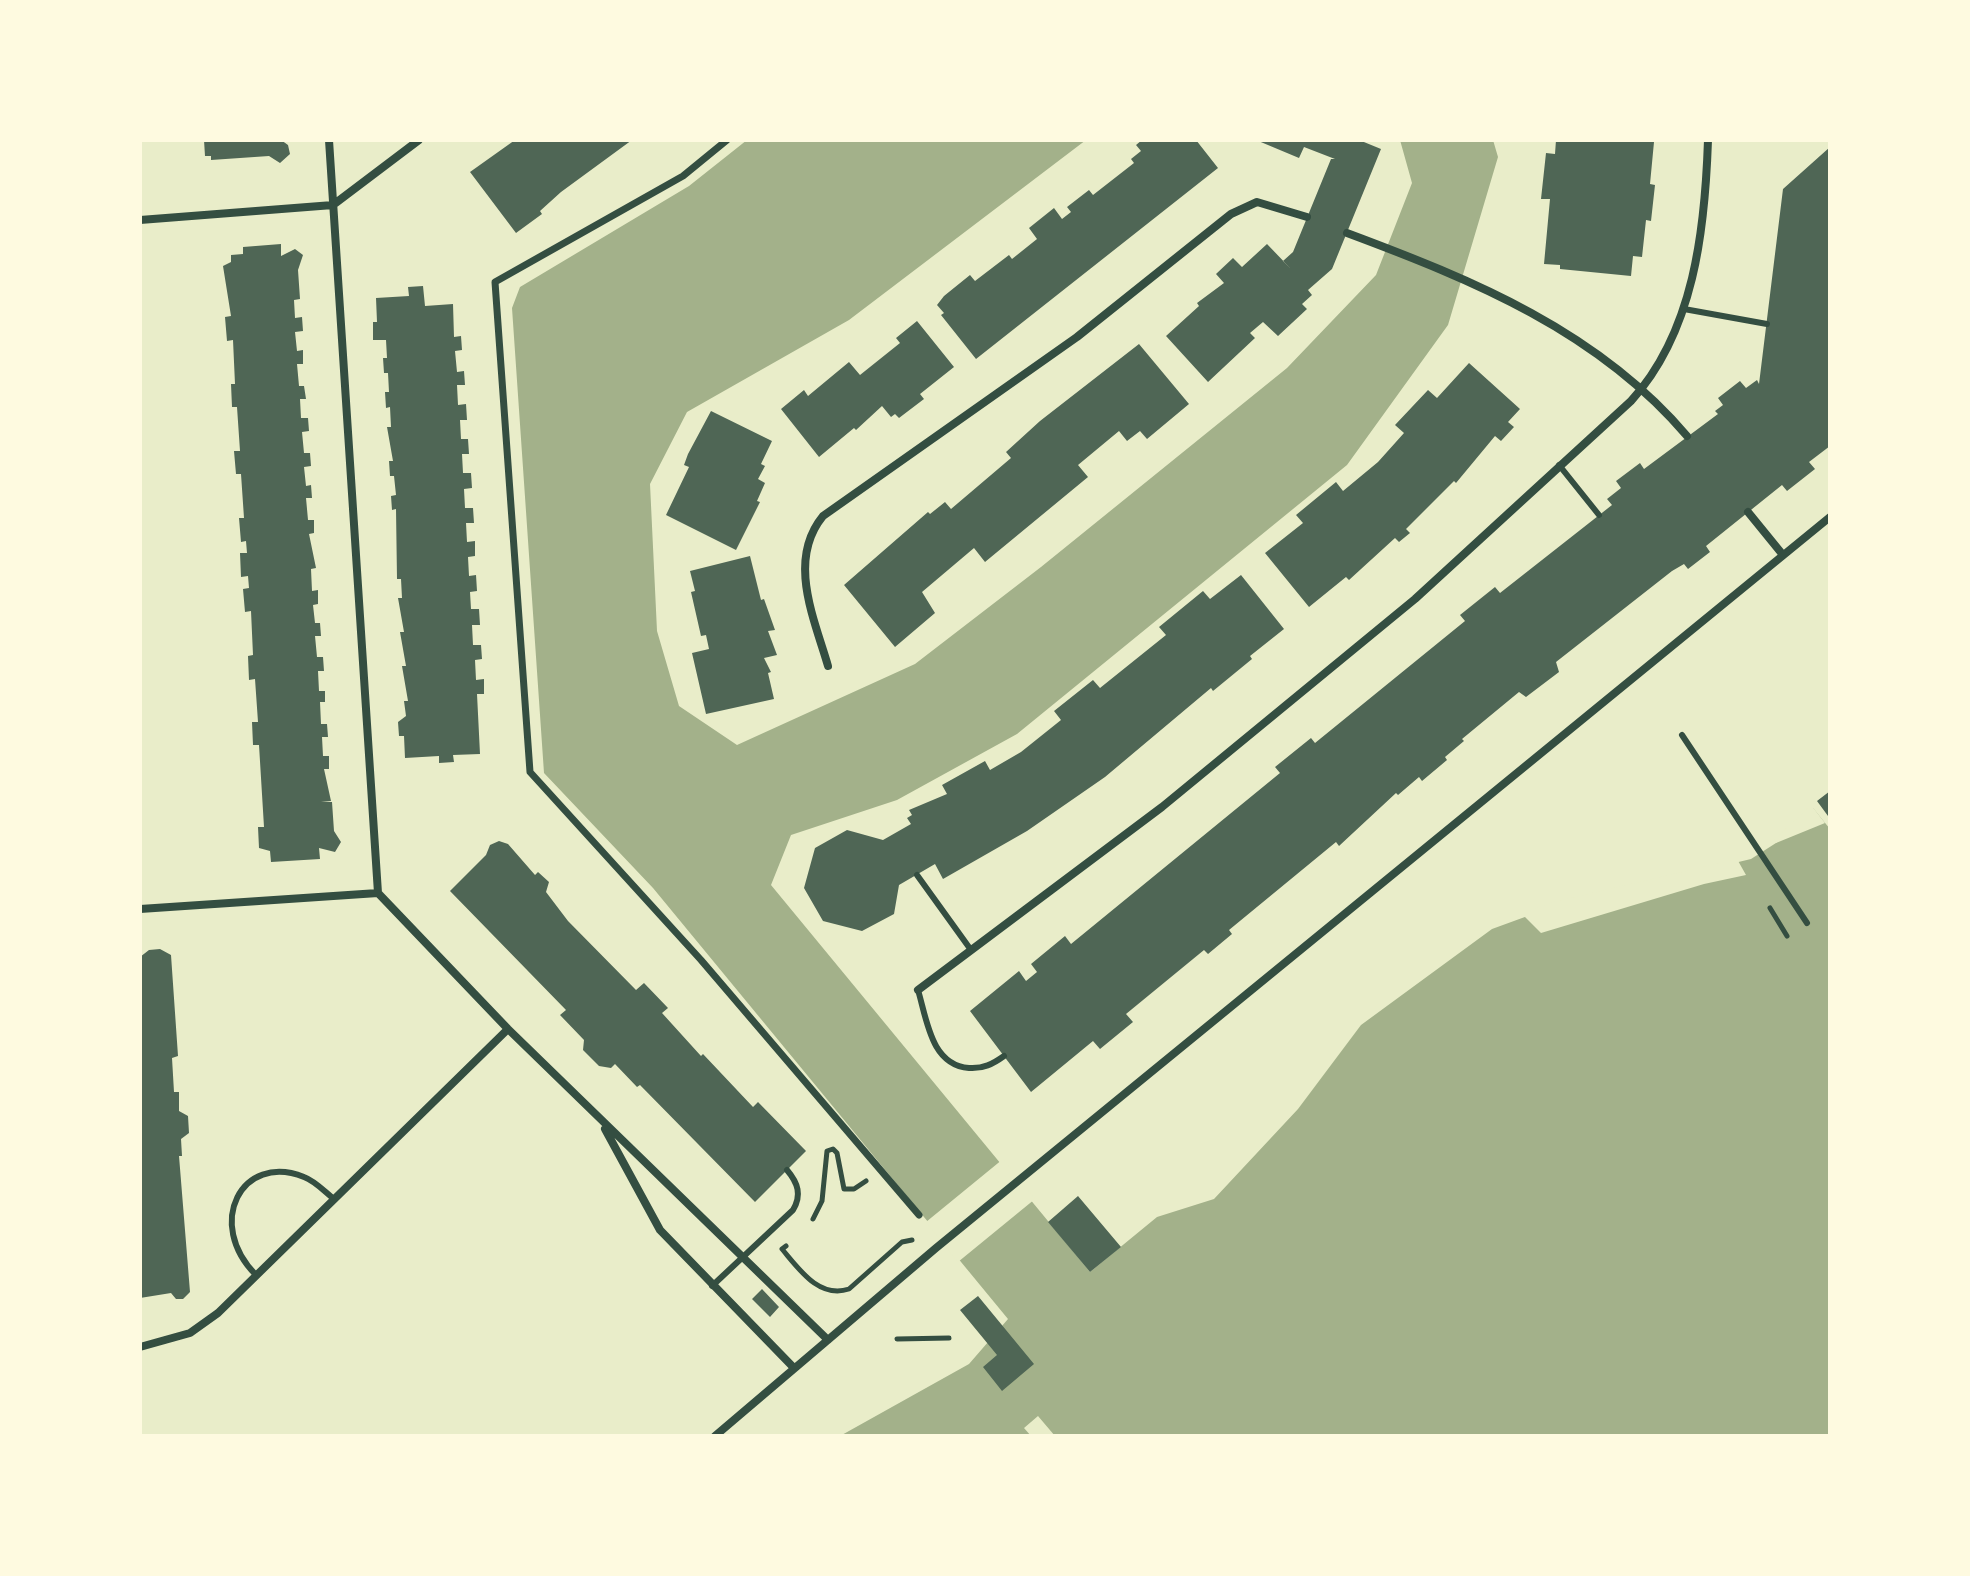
<!DOCTYPE html>
<html>
<head>
<meta charset="utf-8">
<style>
	body { margin:0 }
	#map { position:relative; width:1970px; height:1576px; overflow:hidden; background:#e9edc9; font-family:Commissioner,sans-serif }
	canvas { display:block }
	.frame { position:absolute; inset:0; border:142px solid #fefae0; pointer-events:none }
</style>
</head>
<body>
<div id="map">
<canvas width="1970" height="1576"></canvas>
<div class="frame"></div>
</div>
<script>
const ctx = document.querySelector('canvas').getContext('2d');
ctx.lineJoin = 'round';
function fillPath(path, color) { ctx.fillStyle = color; ctx.fill(path, 'evenodd'); }
function strokePath(path, color, width, dash) { ctx.strokeStyle = color; ctx.lineWidth = width; ctx.lineCap = dash ? 'butt' : 'round'; ctx.setLineDash(dash || []); ctx.stroke(path); }
const water = new Path2D(`
	M747 140H1086L849 320 687 412 650 484 657 631 679 706 737 745 915 664 1041 567 1287 368 1376 275 1412 183 1400 140H1493L1498 157 1448 325 1347 465 1017 734 897 800 791 835 771 885 1090 1272 1157 1217 1214 1199 1298 1109 1361 1025 1492 929 1555 906 1751 859 1776 843 1813 808 1830 829V1436H840L969 1364 1008 1319 653 888 544 773 512 308 520 287 689 186Z`);
const pier = new Path2D(`
	M1811 805 1825 823 1776 843 1774 840Z
	M1737 859 1746 875 1704 884 1541 933 1525 917 1526 912 1554 902Z
	M1003 1159 1035 1199 958 1262 926 1222Z
	M1038 1416 1055 1436H1031L1024 1428Z`);
const building = new Path2D(`
	M204 140H281L288 145 290 154 280 163 269 156 211 160V156H205Z
	M515 140H632L561 192 540 211 542 214 516 233 470 172Z
	M1142 140H1196L1218 168 976 359 941 315 944 313 937 305 944 296 970 275 975 281 1009 255 1012 259 1037 239 1029 228 1054 208 1062 219 1071 212 1067 207 1089 190 1093 195 1134 163 1131 159 1141 151 1136 145Z
	M1256 140H1359L1381 149 1332 269 1308 290 1312 295 1302 304 1307 309 1278 336 1263 322 1250 333 1255 338 1208 382 1166 336 1199 306 1197 303 1224 283 1216 274 1233 258 1242 267 1267 244 1291 269 1283 261 1293 252 1331 159H1335L1304 147 1299 158Z
	M1556 140 1654 142 1650 184 1655 185 1651 221 1646 220 1642 257 1633 256 1631 276 1560 269V265L1544 264 1550 199H1541L1546 153 1555 154Z
	M1830 147V446L1809 462 1815 469 1787 491 1782 485 1706 546 1710 552 1688 569 1684 564 1672 571 1556 662 1559 672 1526 697 1519 692 1462 739 1464 741 1445 757 1447 760 1422 781 1419 777 1398 795 1396 793 1339 846 1336 842 1229 930 1232 934 1208 954 1204 950 1126 1014 1133 1022 1100 1049 1093 1041 1031 1092 970 1011 1019 971 1026 981 1037 972 1031 964 1065 936 1071 944 1280 773 1275 767 1311 738 1315 743 1465 621 1460 615 1495 587 1500 593 1612 505 1607 499 1621 488 1616 481 1640 463 1644 469 1718 414 1715 411 1723 405 1718 398 1740 381 1746 388 1757 380 1759 384 1783 189Z
	M281 244V256L295 249 303 255 298 270 300 299 294 300 295 318 302 317 303 331 295 332 297 351 303 350V364H297L299 386H304L306 399H300L301 418H308L309 431 302 432 304 453H310L311 466 304 467 306 486 311 485 312 498H306L308 520H314V533L309 534 316 568 311 569 312 591 318 590V604L313 605 315 623H320L321 636H315L317 657H323L324 671H318L319 691H325V702H320L321 724H327L328 737H322L323 756H329V769H324L331 801 321 802H332L334 831 341 842 335 852 319 848 320 859 271 862 270 851 259 848 258 827H264L259 745H253L252 722H258L255 679 249 680 248 656 253 655 251 611 245 612 243 589 249 588 248 576 241 577 240 553H247L246 541 241 542 239 518H244L241 474H236L234 451H240L237 407H232L231 384H235L233 340 227 341 225 317 231 316 223 266 231 262V255L243 254V247Z
	M423 286 425 306 453 304 454 337 461 336 462 350 455 351 457 372 464 371 465 385H457L458 405 466 404 467 420H460L461 439H468L469 454H462L463 473H471L472 488 464 489 465 508H473L474 523H466L467 542 475 541V556L468 557 469 576 476 575 477 591 470 592 471 609H479L480 625H472L473 645H481L482 659 475 660 476 680 484 679V694H477L480 754 453 755 454 762 439 763V756L405 758 404 736H399L398 722 406 716 404 701H408L402 666H406L400 632H404L398 598H402L401 579H397L396 509 392 510 391 496 396 495 394 476H390L389 461H393L387 427H391L390 407 386 408 385 392H389L388 373H384L383 358H387L386 340H373V322H377L376 298 409 296 408 287Z
	M917 321 954 367 920 394 924 399 899 418 895 414 891 417 882 406 856 430 854 428 819 457 781 409 804 390 808 396 849 362 860 375 900 343 896 338Z
	M1139 344 1189 404 1147 439 1140 431 1127 441 1119 431 1078 465 1088 477 985 562 974 548 922 592 935 613 895 647 844 585 928 512 930 514 945 502 951 509 1011 458 1006 452 1040 421Z
	M1469 363 1520 409 1508 422 1514 427 1501 441 1495 436 1456 483 1454 481 1406 529 1410 533 1399 542 1395 538 1349 580 1346 577 1309 607 1265 553 1303 523 1296 515 1336 482 1343 491 1378 462 1404 433 1395 425 1428 390 1437 398Z
	M711 411 772 441 761 464 765 466 758 479 765 483 757 501 760 502 736 550 666 515 689 467 684 465 688 454Z
	M750 556 761 600 764 599 775 630 768 631 777 655 764 658 771 672 768 673 774 699 706 714 692 653 709 649 706 635 701 636 691 592 695 591 690 571Z
	M1241 575 1284 629 1250 656 1252 659 1213 691 1211 688 1105 777 1027 831 943 879 935 864 899 885 894 914 862 931 823 921 804 888 815 848 847 830 883 840 911 824 907 818 912 815 909 810 947 794 942 785 985 761 990 770 1021 752 1061 720 1054 711 1093 680 1100 688 1166 635 1159 627 1203 591 1210 599Z
	M1830 791V814L1828 816 1817 801Z
	M499 841 508 844 535 875 538 872 549 882 546 892 568 921 636 990 644 983 668 1008 662 1013 701 1056 703 1054 753 1107 758 1102 806 1151 755 1202 640 1085 637 1087 615 1064 611 1068 599 1066 583 1050 584 1040 560 1015 566 1010 450 891 486 855 490 845Z
	M160 949 171 955 178 1056 172 1058 174 1092H179V1111L188 1116 189 1133 181 1139 182 1156H179L190 1292 183 1299H176L171 1293 140 1298V957L149 950Z
	M1078 1196 1121 1247 1090 1272 1048 1222Z
	M762 1289 779 1307 770 1317 752 1299Z
	M978 1296 1034 1364 1002 1391 983 1367 997 1355 960 1310Z`);
const path = new Path2D(`
	M1770 908 1787 936
	M813 1219 822 1201 827 1151 833 1149 837 1153 844 1189H854L866 1181
	M786 1246 782 1249C799 1269 819 1299 849 1289L902 1242 912 1240
	M897 1339 949 1338`);
const service = new Path2D(`
	M1684 309 1767 324
	M1559 465 1599 515
	M1682 735 1807 923
	M917 875 971 950
	M918 990C927 1020 931 1065 969 1068 983 1069 993 1064 1004 1056
	M256 1275C205 1224 241 1152 304 1177 315 1181 324 1191 334 1199
	M712 1286 793 1210C802 1195 798 1183 787 1170`);
const pedestrian = new Path2D(`
	M727 140 683 176 495 282 530 772 701 960 919 1215`);
const minor = new Path2D(`
	M329 140 378 893 508 1029 828 1340
	M140 220 333 205 419 140
	M1347 233C1473 280 1598 331 1687 436
	M1748 512 1783 555
	M828 666C814 618 787 560 823 516L1077 337 1231 214 1257 202 1307 217
	M140 909 378 893
	M918 990 1162 807 1415 599 1631 401C1694 332 1705 230 1708 140
	M605 1129 660 1230 794 1368
	M140 1347 190 1333 218 1313 508 1029
	M715 1436 936 1248 1830 517`);
fillPath(water, '#a3b18a');
fillPath(pier, '#e9edc9');
fillPath(building, '#4f6655');
strokePath(path, '#344e41', 5);
strokePath(service, '#344e41', 6);
strokePath(pedestrian, '#344e41', 7);
strokePath(minor, '#344e41', 8);
</script>
</body>
</html>
